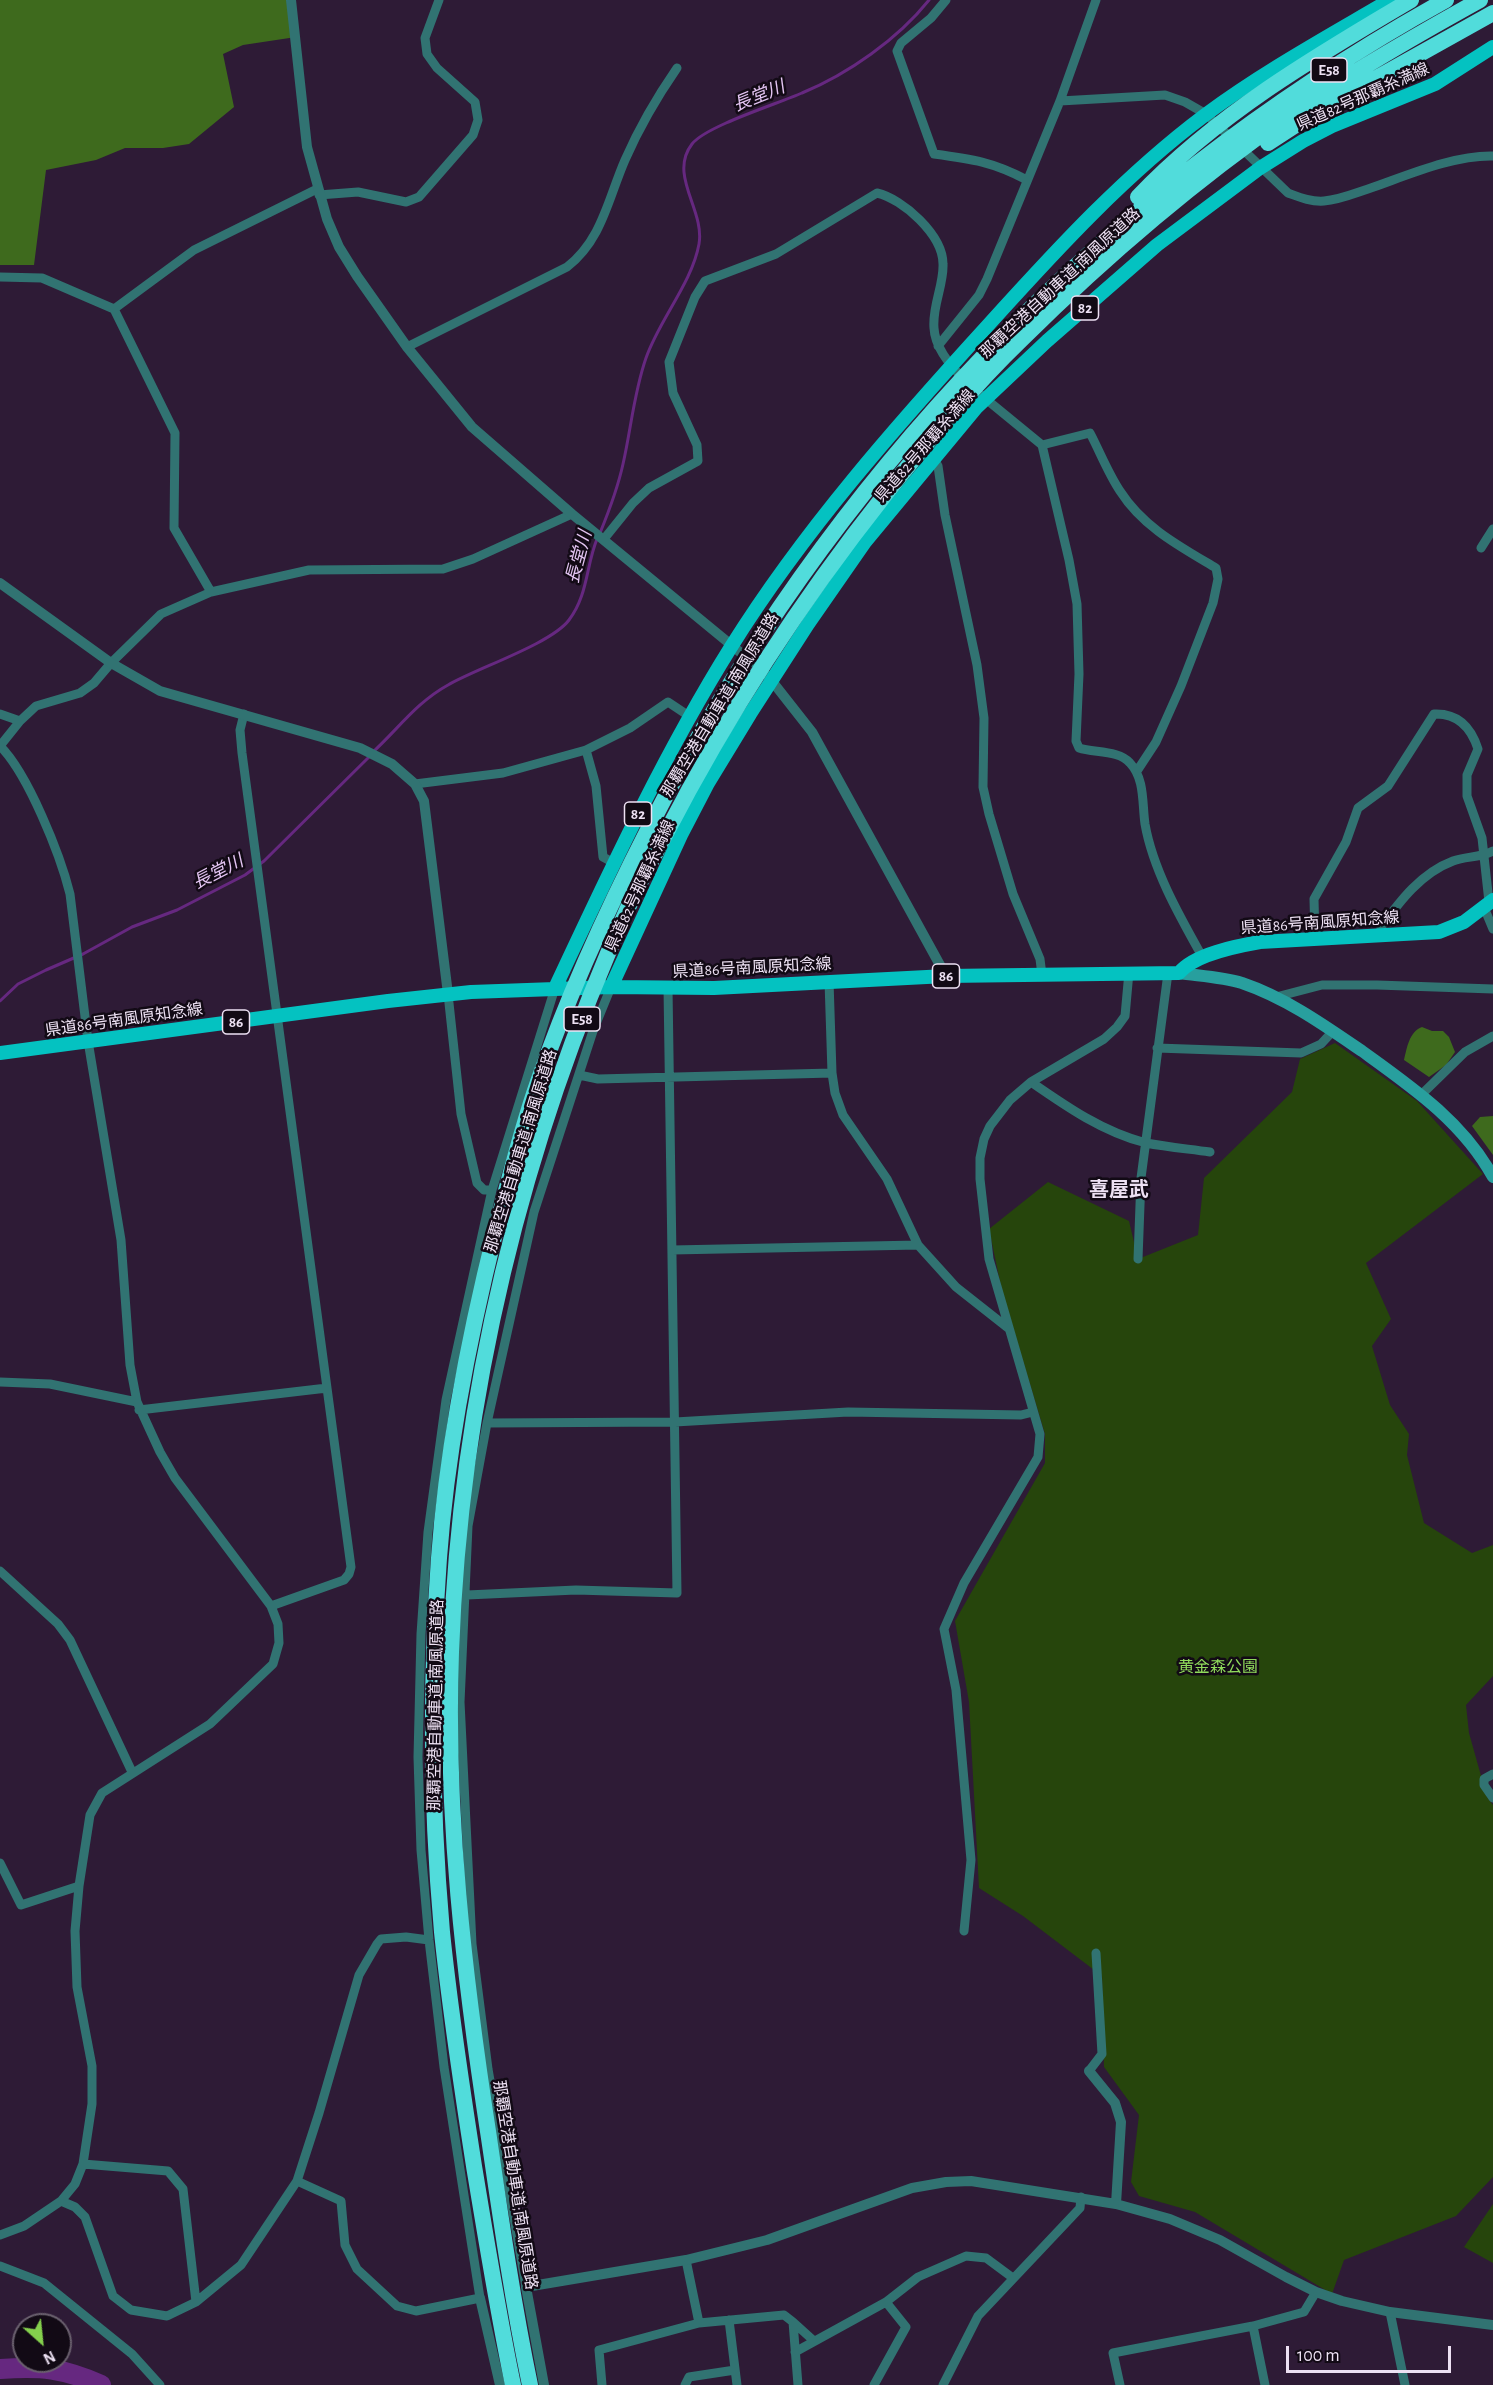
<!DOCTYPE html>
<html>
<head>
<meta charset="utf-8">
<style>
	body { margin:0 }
	#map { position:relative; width:1493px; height:2385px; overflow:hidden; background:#2e1b36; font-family:"Alegreya Sans",sans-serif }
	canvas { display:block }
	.north { position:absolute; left:12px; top:2313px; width:60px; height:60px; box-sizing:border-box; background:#120a15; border:2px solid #6a606e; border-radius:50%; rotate:153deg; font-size:16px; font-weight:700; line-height:24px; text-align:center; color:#ede1f3 }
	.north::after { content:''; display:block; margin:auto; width:21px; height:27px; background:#84d04d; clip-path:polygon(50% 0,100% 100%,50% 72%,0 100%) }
	.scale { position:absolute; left:1286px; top:2346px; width:165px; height:27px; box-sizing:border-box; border:3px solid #ede1f3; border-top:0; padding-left:8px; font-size:18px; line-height:21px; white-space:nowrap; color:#ede1f3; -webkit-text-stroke:4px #120a15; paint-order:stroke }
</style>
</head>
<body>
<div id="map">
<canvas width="1493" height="2385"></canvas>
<div class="north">N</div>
<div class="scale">100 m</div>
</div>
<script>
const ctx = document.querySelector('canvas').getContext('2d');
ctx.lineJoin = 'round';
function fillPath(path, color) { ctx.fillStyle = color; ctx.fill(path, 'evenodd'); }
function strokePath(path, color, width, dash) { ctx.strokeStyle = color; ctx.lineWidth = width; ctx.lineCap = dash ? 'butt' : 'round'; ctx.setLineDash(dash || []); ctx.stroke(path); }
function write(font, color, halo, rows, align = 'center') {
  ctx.font = font + ' "Alegreya Sans","Noto Sans JP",sans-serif'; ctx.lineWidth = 5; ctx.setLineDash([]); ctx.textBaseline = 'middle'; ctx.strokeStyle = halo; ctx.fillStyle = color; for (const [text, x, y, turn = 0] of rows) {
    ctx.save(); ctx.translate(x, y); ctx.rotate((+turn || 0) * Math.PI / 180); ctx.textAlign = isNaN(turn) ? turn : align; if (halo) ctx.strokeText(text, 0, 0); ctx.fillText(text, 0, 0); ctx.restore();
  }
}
const green = new Path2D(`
	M1335 1043 1417 1101 1483 1174 1366 1263 1391 1319 1372 1346 1390 1405 1409 1434 1407 1455 1424 1523 1472 1553 1493 1545V1676L1466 1705 1469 1733 1487 1797 1493 1805V2177L1456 2216 1344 2260 1332 2294 1195 2212 1139 2196 1131 2182 1139 2115 1104 2067 1102 1976 1023 1916 979 1888 969 1702 955 1621 1045 1463V1434L1002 1291 989 1229 1048 1182 1129 1221 1138 1259 1198 1235 1204 1178 1292 1092 1300 1059Z
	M1493 2204V2263L1464 2247Z`);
const forest = new Path2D(`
	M0 0H289L296 37 243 45 223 54 234 107 189 144 163 148H125L96 160 46 170 34 265H0Z
	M1422 1027 1432 1031H1443L1449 1037 1455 1052 1446 1065 1429 1077 1404 1060C1407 1048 1409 1032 1422 1027Z
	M1493 1116V1155L1472 1126 1480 1117Z`);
const stream = new Path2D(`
	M600 533C609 511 618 487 623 464 631 429 634 392 646 358 659 320 692 283 699 244 705 210 668 175 692 144 706 126 777 104 802 93 848 74 898 39 929 0
	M373 752C398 729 417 702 448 685 477 668 551 644 569 620 588 595 586 566 597 539
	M0 1001 18 984 46 970 83 954 132 927 177 910 245 875 264 861 369 757`);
const river = new Path2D(`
	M0 2369C41 2366 63 2368 101 2385`);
const minor = new Path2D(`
	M946 0 931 18 901 43 897 51 934 154C972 159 993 162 1027 180
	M1060 101 1165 95 1185 102 1206 114 1288 193C1299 197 1311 202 1324 201 1339 200 1353 194 1368 189 1406 176 1453 155 1493 156
	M319 195 358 192 406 202 419 197 473 135 478 120 475 102 437 68 427 54 425 38 439 0
	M0 277 42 278 114 309 175 433 174 528 211 592
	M114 309 194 250 317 189
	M938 346 979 295 987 279 1060 101 1096 0
	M407 347 567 267C602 240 608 199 625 160 639 128 657 97 677 68
	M981 395 1042 445 1069 560 1077 604 1079 674 1076 741 1079 748C1094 753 1119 750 1130 763 1145 779 1142 803 1145 824 1153 870 1180 917 1203 958
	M1042 445 1090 433C1100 452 1108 473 1120 491 1143 527 1179 546 1216 568L1218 579 1213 603 1181 686 1156 742 1137 771
	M933 457 938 466 945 515 977 665 984 718 983 787 989 814 1013 894 1040 959 1042 975
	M604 539 633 503 649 488 698 461 697 445 673 393 669 362 695 297 705 281 776 254 877 193C903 199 943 235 943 264 944 285 932 306 934 328 935 349 952 368 967 382
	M1481 548 1493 529
	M0 714 20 721
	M244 714 240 730 242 753 351 1567 349 1574 344 1580 271 1606
	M0 746 20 721 36 706 80 693 94 683 111 663 161 614 211 592 309 570 443 569 473 559 572 514
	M586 750 596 786 603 857 614 863
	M415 784 503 773 586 750 630 728 668 702 689 716
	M1483 905 1493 929
	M1381 934V927C1400 901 1421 873 1453 861 1466 856 1480 858 1493 851
	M1315 938 1314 899 1346 842 1358 808 1388 786 1434 714C1458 713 1471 727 1478 749L1467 775V796L1482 838 1489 902
	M829 981 832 1073 835 1093 843 1115 887 1179 918 1245 956 1287 1008 1328
	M448 994 461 1114 477 1183 484 1190H492
	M1276 997 1322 985H1377L1493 989
	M1157 1048 1301 1053 1321 1044 1333 1031
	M579 1075 598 1079 832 1073
	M1031 1082C1067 1107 1103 1132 1146 1143 1167 1147 1189 1149 1210 1152
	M1422 1094 1465 1052 1493 1036
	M672 1250 918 1245
	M1138 1259 1141 1178 1168 973
	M0 1382 50 1384 137 1402
	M139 1410 327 1388
	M487 1423 675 1422 848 1412 1021 1415 1033 1412
	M0 1571 58 1624 70 1640 132 1772
	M467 1595 576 1590 677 1593 668 988
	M1493 1774 1484 1779V1785L1493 1798
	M0 1863 21 1905 79 1886
	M964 1931 971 1860 956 1690 944 1629 964 1583 1038 1457 1040 1434 989 1259 980 1179V1158L984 1139 990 1126 1010 1100 1031 1082 1104 1039 1117 1027 1125 1016 1129 972
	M1089 2071 1102 2054 1096 1953
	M83 2164 168 2171 183 2189 196 2302
	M297 2181 341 2201 345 2245 357 2269 397 2306 416 2311 480 2298 444 2067 429 1940 421 1850 418 1757 421 1634 428 1532 446 1400 492 1190 555 988
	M61 2201 75 2207 85 2217 113 2296 131 2310 167 2316 196 2302 241 2265 297 2181 319 2113 359 1975 377 1944 381 1939 406 1937 429 1940
	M0 2235 24 2226 61 2201 75 2184 83 2164 92 2104V2066L77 1987 75 1931 79 1886 90 1815 102 1793 210 1724 273 1664 279 1643 278 1624 271 1606 175 1478 160 1452 137 1402 130 1365 121 1240 88 1041 70 894C60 854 28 774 0 746
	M686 2260 699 2323 784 2315 793 2322 798 2385
	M0 2266 44 2283 132 2354 160 2385
	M526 2287 488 2069 472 1944 460 1702 468 1526 487 1423 534 1212 593 1031 611 987
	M1390 2312 1405 2385
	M729 2320 737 2385
	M793 2322 814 2341
	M1253 2326 1265 2385
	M795 2352 886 2302 918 2277 966 2256 986 2258 1013 2278
	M602 2385 599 2350 699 2323
	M685 2385 689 2377 735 2370
	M874 2385 906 2327 886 2302
	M943 2385 978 2316 1080 2208 1081 2197
	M1120 2385 1113 2353 1253 2326 1304 2312 1316 2292`);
const tertiary = new Path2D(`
	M291 0 307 147 327 219 339 247 357 276 407 347 472 427 572 514 752 662
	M0 583 111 663 160 691 360 748 392 764 415 784 424 801 448 994
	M768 676 812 732 946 976
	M1089 2071 1115 2103 1121 2122 1116 2204
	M480 2298 500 2385
	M544 2385 526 2287 686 2260 767 2240 912 2188 946 2182 971 2181 1116 2204 1170 2219 1220 2240 1286 2277 1316 2292 1342 2301 1390 2312 1493 2325`);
const secondary = new Path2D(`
	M1179 973C1200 976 1222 977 1242 983 1286 998 1324 1025 1362 1051 1412 1087 1463 1122 1493 1177`);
const primary = new Path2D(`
	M611 987 681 835 708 783 750 714 808 624 865 542 976 408 1047 341 1157 245 1260 168 1303 141 1332 126 1435 84 1493 47
	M555 988C609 873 663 756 731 647 804 530 898 424 991 322 1058 248 1125 175 1205 115 1263 72 1327 37 1390 0
	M0 1053 388 1001 471 992 611 987 714 988 946 976 1179 973C1194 954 1237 946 1260 942L1439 932 1464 922 1493 900`);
const motorway = new Path2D(`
	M1268 143 1314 113 1493 13
	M1138 197C1216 115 1314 57 1411 0
	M513 2385C498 2313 486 2239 474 2166 462 2089 450 2010 442 1932 431 1808 430 1682 439 1558 447 1447 469 1337 496 1229 509 1180 521 1130 538 1082 568 995 607 910 649 828 828 478 1102 190 1446 0
	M530 2385C513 2303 501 2220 489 2138 464 1976 445 1815 451 1652 460 1397 522 1142 627 910 638 884 652 860 665 835 727 715 800 602 884 496 927 442 972 387 1022 339 1104 258 1194 181 1289 115 1350 73 1415 36 1480 0`);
const shields = [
	[1329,70,36],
	[1085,308,27],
	[638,814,27],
	[946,976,27],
	[582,1019,36],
	[236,1022,27]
];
const shieldNames = [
	["E58",1329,70],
	["82",1085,308],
	["82",638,814],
	["86",946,976],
	["E58",582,1019],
	["86",236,1022]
];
const streetNames = [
	["県道82号那覇糸満線",1363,97,-24],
	["那覇空港自動車道;南風原道路",1060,283,-43],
	["県道82号那覇糸満線",925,446,-49],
	["那覇空港自動車道;南風原道路",720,705,-59],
	["県道82号那覇糸満線",640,886,-65],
	["県道86号南風原知念線",1320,923,-4],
	["県道86号南風原知念線",752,968,-3],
	["県道86号南風原知念線",124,1020,-8],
	["那覇空港自動車道;南風原道路",521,1151,-73],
	["那覇空港自動車道;南風原道路",436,1705,-89],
	["那覇空港自動車道;南風原道路",515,2185,81]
];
const parkNames = [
	["黄金森公園",1218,1667]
];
const waterNames = [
	["長堂川",759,96,-22],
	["長堂川",579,557,-75],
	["長堂川",218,872,-27]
];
const quarterNames = [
	["喜屋武",1119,1190]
];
fillPath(green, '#26450c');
fillPath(forest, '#3e6a1d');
strokePath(stream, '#662880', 3);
strokePath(river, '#662880', 20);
strokePath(minor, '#317372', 9);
strokePath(tertiary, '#317372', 10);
strokePath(secondary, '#289f9e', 12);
strokePath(primary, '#04c2c1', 14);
strokePath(motorway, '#51dcdb', 16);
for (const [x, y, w] of shields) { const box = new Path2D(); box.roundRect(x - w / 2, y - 12, w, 24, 4.5); ctx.fillStyle = '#120a15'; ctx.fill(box); strokePath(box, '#ede1f3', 1.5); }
write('bold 15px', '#ede1f3', null, shieldNames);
write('16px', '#ede1f3', '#120a15', streetNames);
write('16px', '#90db5c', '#120a15', parkNames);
write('italic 18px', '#e4c5f3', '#120a15', waterNames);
write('bold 20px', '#ede1f3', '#120a15', quarterNames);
</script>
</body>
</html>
